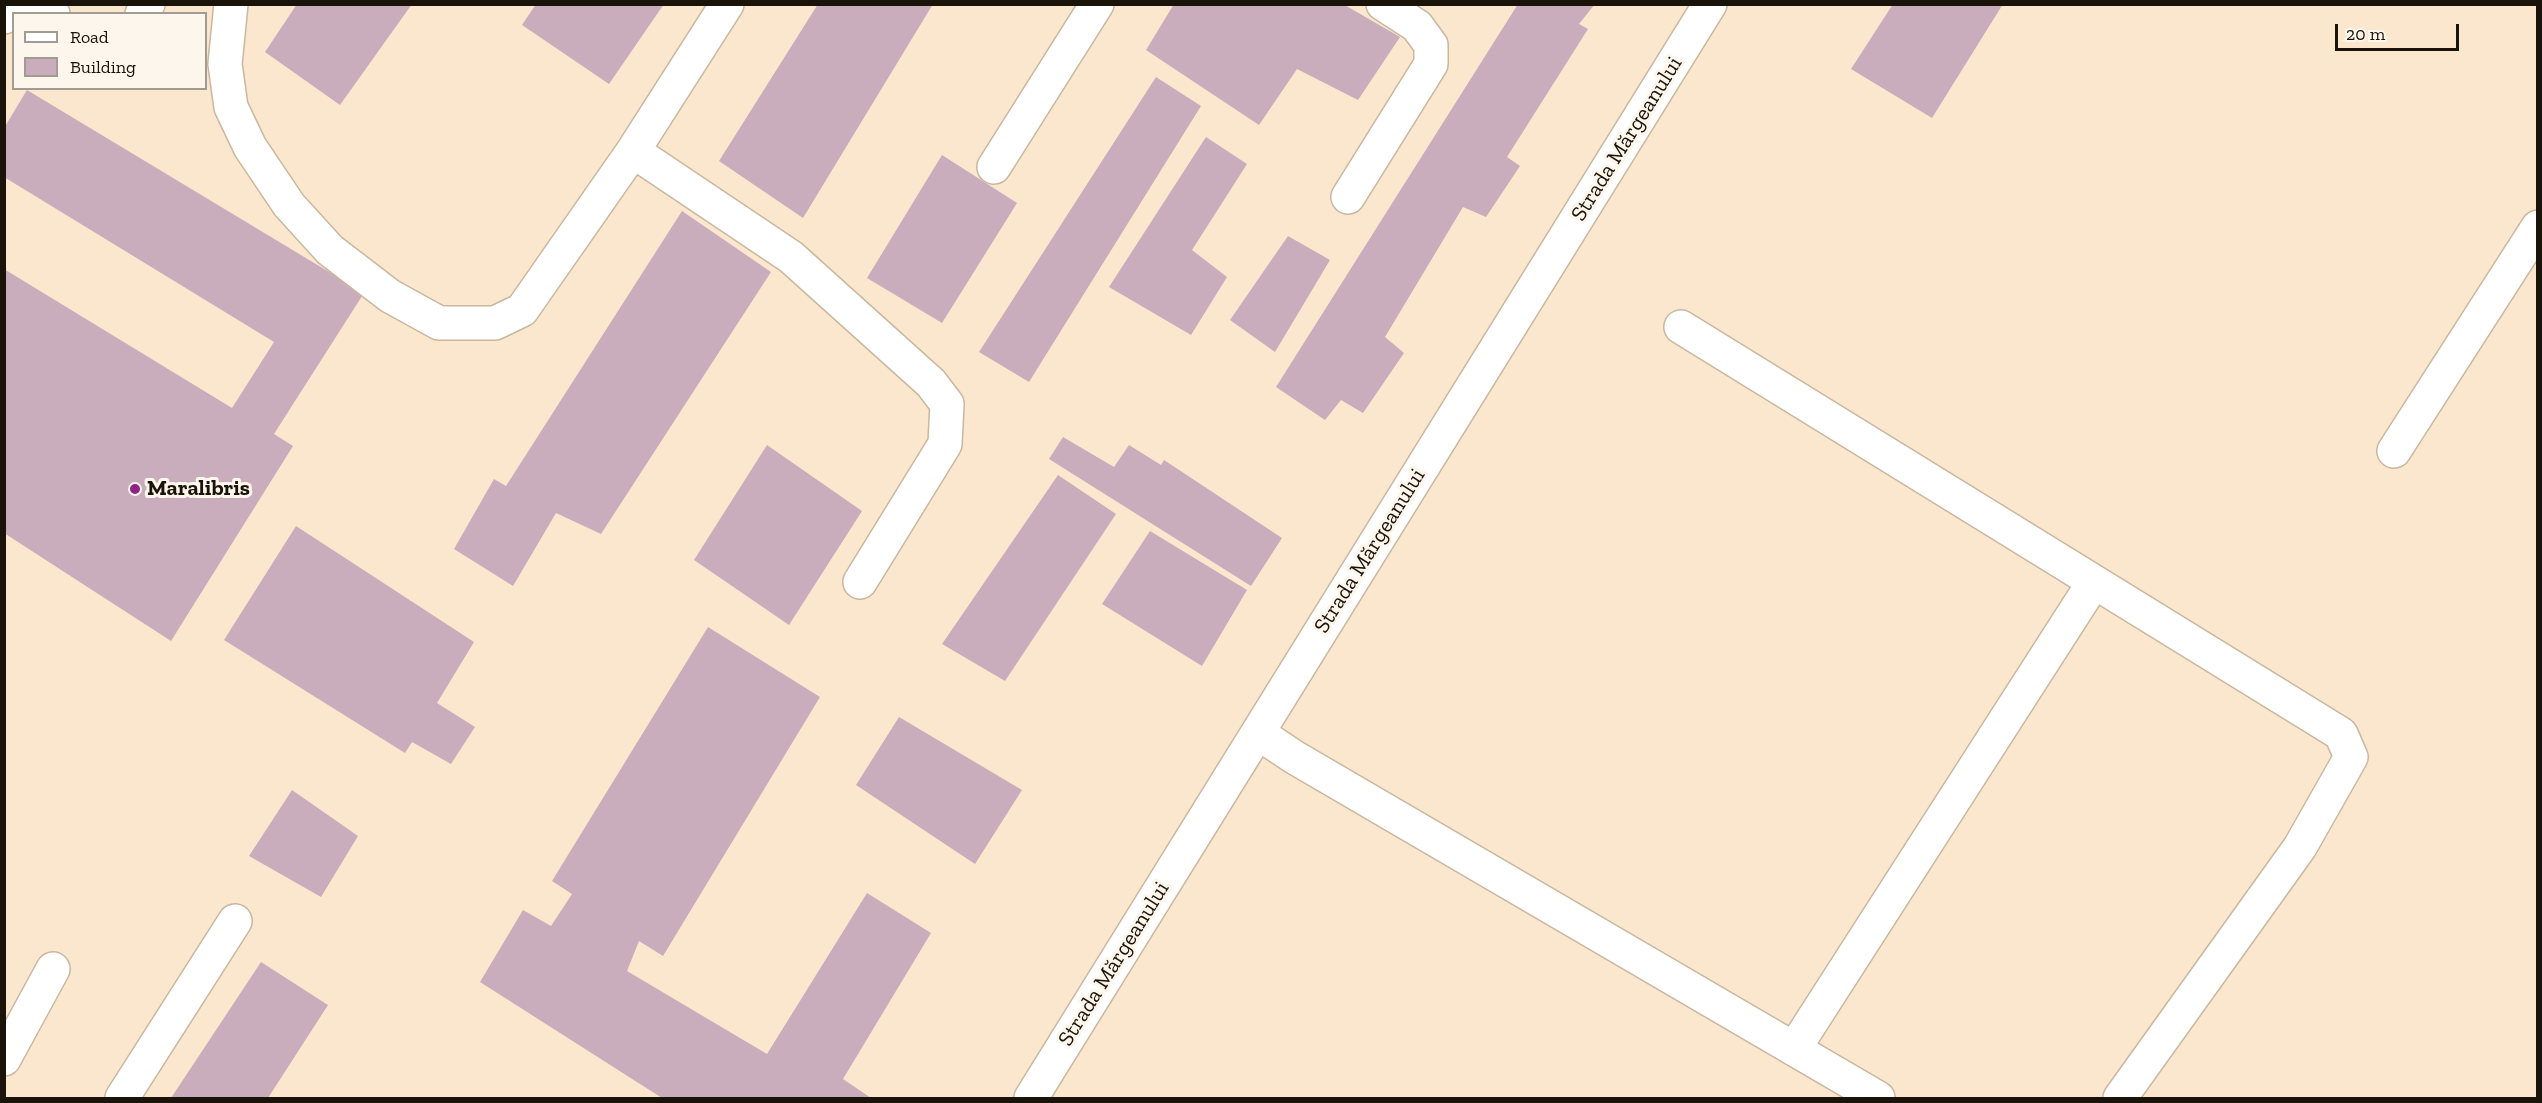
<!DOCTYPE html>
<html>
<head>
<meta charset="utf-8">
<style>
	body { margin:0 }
	#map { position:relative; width:2542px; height:1103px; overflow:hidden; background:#fae7ce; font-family:"Zilla Slab",serif }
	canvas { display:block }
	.frame { position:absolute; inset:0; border:6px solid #19130a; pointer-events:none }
	.legend { position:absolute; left:12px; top:12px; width:195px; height:78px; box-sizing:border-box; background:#fdf6ec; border:2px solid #a29b92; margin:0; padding:8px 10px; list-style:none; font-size:18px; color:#19130a }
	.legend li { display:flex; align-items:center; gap:12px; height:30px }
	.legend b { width:30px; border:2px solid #a29b92 }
	.scale { position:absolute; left:2335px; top:24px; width:124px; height:27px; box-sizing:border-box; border:3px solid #19130a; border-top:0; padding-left:8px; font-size:18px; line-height:21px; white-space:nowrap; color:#19130a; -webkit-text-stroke:4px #fdf6ec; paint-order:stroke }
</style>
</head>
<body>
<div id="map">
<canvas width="2542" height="1103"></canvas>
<div class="frame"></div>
<ul class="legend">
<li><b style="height:8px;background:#fff"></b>Road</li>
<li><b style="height:16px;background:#caadbd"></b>Building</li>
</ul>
<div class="scale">20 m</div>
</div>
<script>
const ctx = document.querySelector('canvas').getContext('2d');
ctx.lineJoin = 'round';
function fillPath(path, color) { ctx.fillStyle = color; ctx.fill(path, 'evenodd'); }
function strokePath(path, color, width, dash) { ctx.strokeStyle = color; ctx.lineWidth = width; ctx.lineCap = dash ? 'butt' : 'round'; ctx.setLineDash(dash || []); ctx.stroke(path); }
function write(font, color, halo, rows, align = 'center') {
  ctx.font = font + ' "Zilla Slab",serif'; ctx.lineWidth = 6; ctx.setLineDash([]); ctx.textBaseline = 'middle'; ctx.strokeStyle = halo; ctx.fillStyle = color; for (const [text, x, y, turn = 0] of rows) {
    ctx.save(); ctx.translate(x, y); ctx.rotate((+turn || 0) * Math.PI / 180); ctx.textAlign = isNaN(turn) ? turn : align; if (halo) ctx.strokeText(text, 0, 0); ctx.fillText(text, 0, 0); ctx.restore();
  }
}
const building = new Path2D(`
	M297 4H412L340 105 265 52Z
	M536 4H664L609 84 522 25Z
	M818 4H933L803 218 719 161Z
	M1174 4H1343L1400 37 1358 100 1297 69 1259 125 1146 50Z
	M1518 4H1595L1579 24 1588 29 1507 157 1520 166 1486 217 1463 207 1385 337 1404 353 1363 413 1341 400 1325 420 1276 387Z
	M1893 4H2003L1932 118 1851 69Z
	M1156 77 1201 106 1029 382 979 352Z
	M27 90 364 293 274 434 293 446 171 641 4 533V269L232 408 274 342 4 177V128Z
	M1206 137 1247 164 1192 250 1227 277 1191 335 1109 287Z
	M942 155 1017 203 942 323 867 278Z
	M682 211 771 272 601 534 556 513 513 586 454 549 494 479 506 486Z
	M1288 236 1330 260 1275 352 1230 320Z
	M1063 437 1114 467 1129 445 1161 465 1164 460 1282 538 1251 586 1049 459Z
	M767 445 862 511 789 625 694 560Z
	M1058 475 1116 514 1005 681 942 644Z
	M296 526 474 642 437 703 475 727 451 764 412 742 405 753 224 640Z
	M1150 531 1247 590 1202 666 1102 604Z
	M708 627 820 697 663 956 639 941 627 971 767 1054 867 893 931 933 843 1079 871 1098H662L480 982 523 910 551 926 572 894 552 881Z
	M899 717 1022 790 975 864 856 785Z
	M292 790 358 836 321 897 249 856Z
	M261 962 328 1005 268 1098H171Z`);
const minor = new Path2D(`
	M231 4 225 64 231 107 250 147 289 205 330 250 390 296 439 323H495L522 310 633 151 727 4
	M142 14 148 4
	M4 17C23 3 33 5 53 14
	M633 151 791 257 931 383 947 404 945 444 860 582
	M994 167 1097 4
	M1348 197 1431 64V45L1417 26 1383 4
	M1681 327 2341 734 2351 757 2300 847 2120 1098
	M2394 451 2538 227
	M1258 733 1294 757 1878 1098
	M1794 1049 2094 582
	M4 1059 53 969
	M122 1098 235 921
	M1031 1098 1710 4`);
const markers = [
	[135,489,6,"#912385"]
];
const streetNames = [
	["Strada Mărgeanului",1627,139,-58],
	["Strada Mărgeanului",1370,551,-58],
	["Strada Mărgeanului",1114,964,-58]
];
const poiNames = [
	["Maralibris",147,489]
];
fillPath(building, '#caadbd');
strokePath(minor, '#c9b79f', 36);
strokePath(minor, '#fff', 33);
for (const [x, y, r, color] of markers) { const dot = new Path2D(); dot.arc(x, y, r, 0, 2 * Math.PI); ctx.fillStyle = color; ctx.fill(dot); strokePath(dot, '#fdf6ec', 2); }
write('22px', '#19130a', '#fdf6ec', streetNames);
write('bold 22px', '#19130a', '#fdf6ec', poiNames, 'left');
</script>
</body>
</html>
